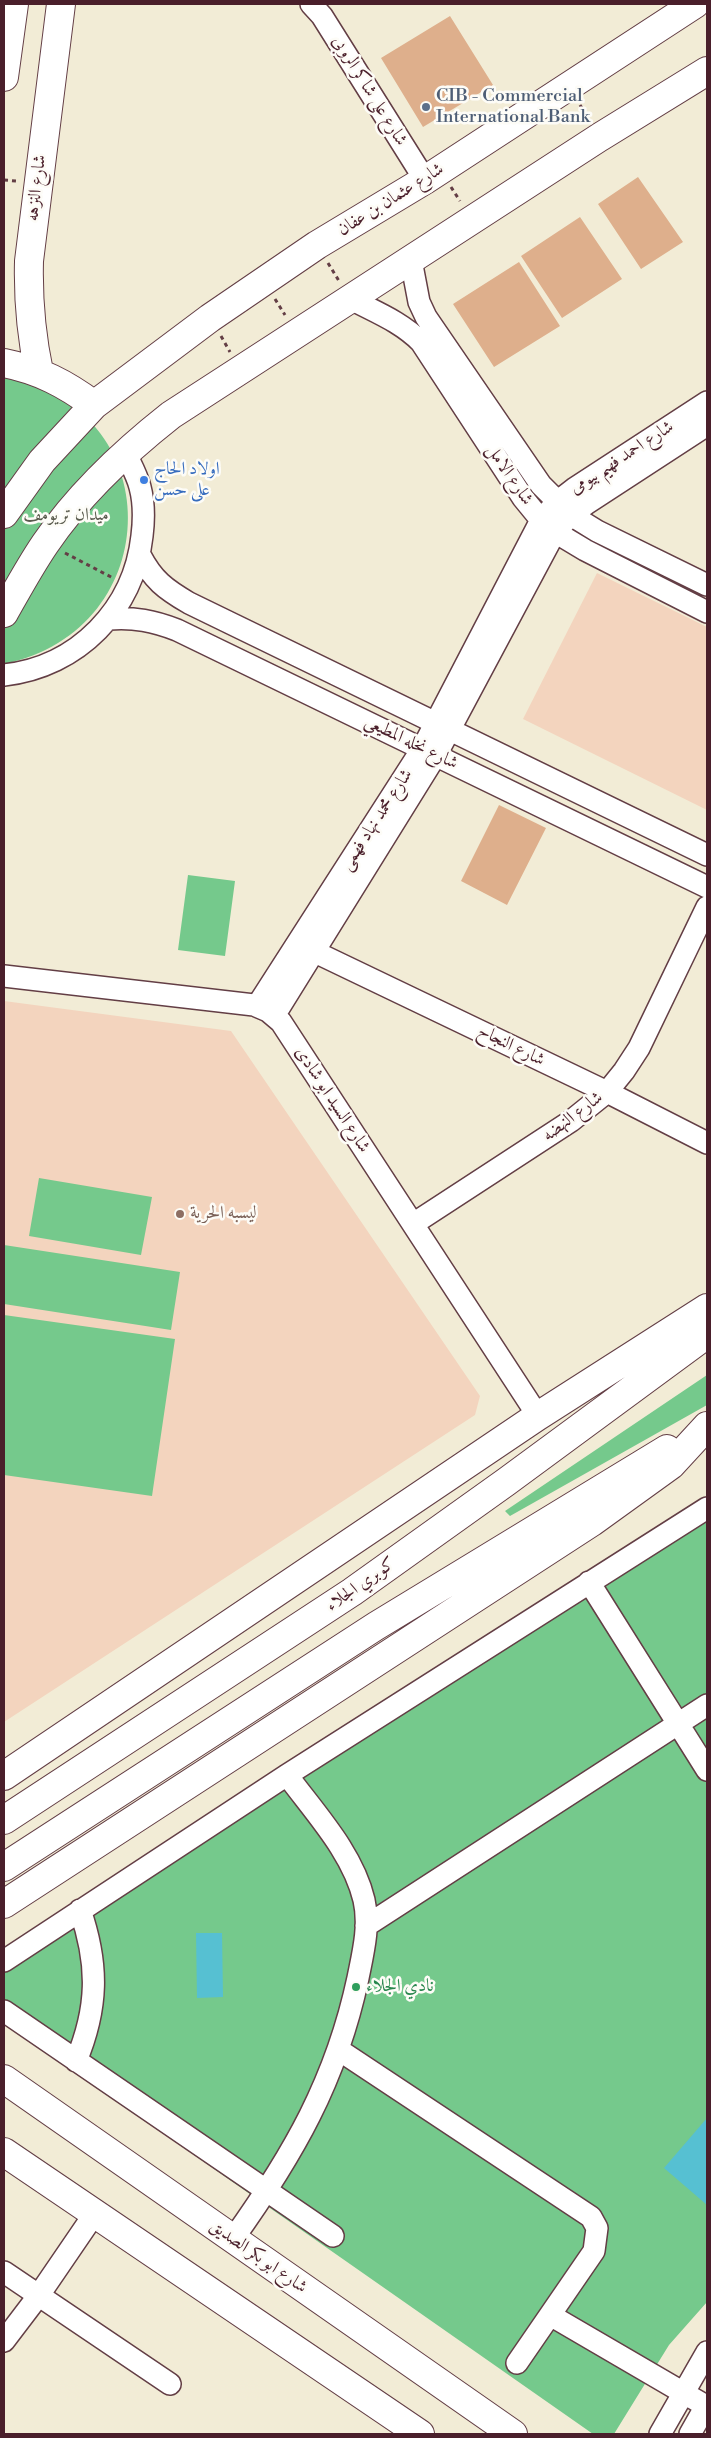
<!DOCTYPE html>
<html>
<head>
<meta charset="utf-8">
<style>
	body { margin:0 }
	#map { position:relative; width:711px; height:2438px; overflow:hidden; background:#f2ecd6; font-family:"Libre Bodoni",serif }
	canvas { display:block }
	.frame { position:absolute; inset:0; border:5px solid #4a1f2b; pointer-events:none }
</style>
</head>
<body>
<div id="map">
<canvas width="711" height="2438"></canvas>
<div class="frame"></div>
</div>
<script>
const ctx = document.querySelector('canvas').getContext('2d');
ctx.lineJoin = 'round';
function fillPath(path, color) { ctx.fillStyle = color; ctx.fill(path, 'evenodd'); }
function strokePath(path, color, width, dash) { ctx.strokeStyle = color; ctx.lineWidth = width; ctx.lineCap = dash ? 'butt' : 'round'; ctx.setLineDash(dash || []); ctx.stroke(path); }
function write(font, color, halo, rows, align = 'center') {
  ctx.font = font + ' "Libre Bodoni",Amiri,serif'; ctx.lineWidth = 5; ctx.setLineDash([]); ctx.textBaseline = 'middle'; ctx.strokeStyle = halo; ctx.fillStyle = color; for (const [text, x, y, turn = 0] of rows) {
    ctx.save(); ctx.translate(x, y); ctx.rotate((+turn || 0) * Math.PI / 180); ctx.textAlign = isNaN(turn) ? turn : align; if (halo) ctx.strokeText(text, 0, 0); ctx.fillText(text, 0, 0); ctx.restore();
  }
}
const built = new Path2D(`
	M597 573 707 627V810L523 719Z
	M4 1001 231 1031 480 1396 475 1415 4 1722Z`);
const green = new Path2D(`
	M4 378C169 404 170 630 4 664Z
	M188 875 235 881 225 956 178 950Z
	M39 1178 152 1197 141 1255 29 1236Z
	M4 1245 180 1272 171 1330 4 1304Z
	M4 1315 175 1339 152 1496 4 1475Z
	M707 1375V1405L510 1516 505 1511Z
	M707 1499V2302L669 2345 614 2434H593L4 2022V1952Z`);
const water = new Path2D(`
	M196 1933H222L223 1997 197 1998Z
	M707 2118V2205L664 2168Z`);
const building = new Path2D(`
	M450 16 493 85 423 127 381 58Z
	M638 177 683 242 641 269 598 204Z
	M580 217 622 279 562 318 521 256Z
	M519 262 560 326 494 367 453 304Z
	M499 805 546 828 507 905 461 881Z`);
const path = new Path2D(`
	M580 105 589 119
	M4 180 16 181
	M451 187 460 201
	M328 263 339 281
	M275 299 285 315
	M221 336 230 352
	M65 553 113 578`);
const minor = new Path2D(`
	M311 4 322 16 425 180
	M411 260 419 302 426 317 541 485 571 515 597 531 707 585
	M349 298C375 312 400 321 421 342L523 498 541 520 555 532 585 550 707 612
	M140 555C153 580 165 589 189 603L707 855
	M109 619C134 617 154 621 177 630L707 887
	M4 675C78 667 134 609 142 536 144 520 144 502 140 487 137 475 130 463 125 452
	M315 952 607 1092 707 1143
	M4 976 254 1005 268 1011 281 1022 538 1416
	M257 1006 422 749 541 520 557 502 575 488 707 402
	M274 1016 436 755 555 532 571 515 586 504 707 425
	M413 1224 571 1121 607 1092 624 1071 639 1048 707 907
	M589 1582 707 1770
	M366 1926 707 1705
	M4 1961 287 1775 707 1508
	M4 2011 333 2236
	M339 2050 591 2217 597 2228 594 2251 517 2363
	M76 2061C98 2008 99 1965 80 1910
	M233 2239C293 2155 336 2081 358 1978 363 1953 370 1926 364 1900 353 1853 315 1813 287 1775
	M4 2272 170 2384
	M550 2315 706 2406
	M4 2341 39 2295 95 2213
	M660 2434 707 2352
	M690 2434 707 2404`);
const major = new Path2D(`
	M4 77 14 4
	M4 363C39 370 66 384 94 405
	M39 372C31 334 28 299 29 261L61 4
	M4 514 42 461 94 405 210 318 317 245 425 180 695 4
	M4 613C17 590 30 566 45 544 79 494 124 452 171 415L600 137 707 71
	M4 2152 420 2434`);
const highway = new Path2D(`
	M4 1776 538 1416 707 1308
	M4 1820 352 1592 506 1482 707 1334
	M4 1867 376 1626 667 1449
	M4 1904 592 1522 671 1465 707 1426
	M4 2079 513 2434`);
const markers = [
	[426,107,5,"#5c6f8a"],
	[144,480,5,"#3f7fe0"],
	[180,1214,5,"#8d6e63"],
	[356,1987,5,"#2e9e5b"]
];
const streetNames = [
	["شارع على شاكر الروبى",369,91,58],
	["شارع النزهه",37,188,-83],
	["شارع عثمان بن عفان",391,200,-32],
	["شارع احمد فهيم بيومى",622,458,-33],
	["شارع الامل",509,475,56],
	["شارع نخله المطيعي",411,743,26],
	["شارع محمد نهاد فهمى",377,820,-57],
	["شارع النجاح",511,1046,26],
	["شارع السيد ابو شادى",332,1100,57],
	["شارع النهضه",573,1117,-37],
	["كوبري الجلاء",361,1585,-35],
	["شارع ابو بكر الصديق",258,2257,35]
];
const serviceNames = [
	["CIB - Commercial",436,97],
	["International Bank",436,118]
];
const shopNames = [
	["اولاد الحاج",154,470],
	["على حسن",154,491]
];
const parkNames = [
	["ميدان تريومف",66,516]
];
const educationNames = [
	["ليسبه الحرية",190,1214]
];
const leisureNames = [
	["نادي الجلاء",366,1987]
];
fillPath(built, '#f3d4be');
fillPath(green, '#75c98c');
fillPath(water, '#56c0d2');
fillPath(building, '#deaf8c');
strokePath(minor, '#633e45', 24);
strokePath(major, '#633e45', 30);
strokePath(highway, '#633e45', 30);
strokePath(path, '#633e45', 3, [4, 4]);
strokePath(minor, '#fff', 21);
strokePath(major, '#fff', 28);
strokePath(highway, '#fff', 28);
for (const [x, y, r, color] of markers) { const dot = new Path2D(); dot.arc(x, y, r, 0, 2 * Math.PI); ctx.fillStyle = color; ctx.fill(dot); strokePath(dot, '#fdfcf7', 2); }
write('18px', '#4a1f2b', '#fdfcf7', streetNames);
write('18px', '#4e5e75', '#fdfcf7', serviceNames, 'left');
write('18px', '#366cbe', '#fdfcf7', shopNames, 'left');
write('18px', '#595a4d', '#fdfcf7', parkNames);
write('18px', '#785e54', '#fdfcf7', educationNames, 'left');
write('18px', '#27864d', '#fdfcf7', leisureNames, 'left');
</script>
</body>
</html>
